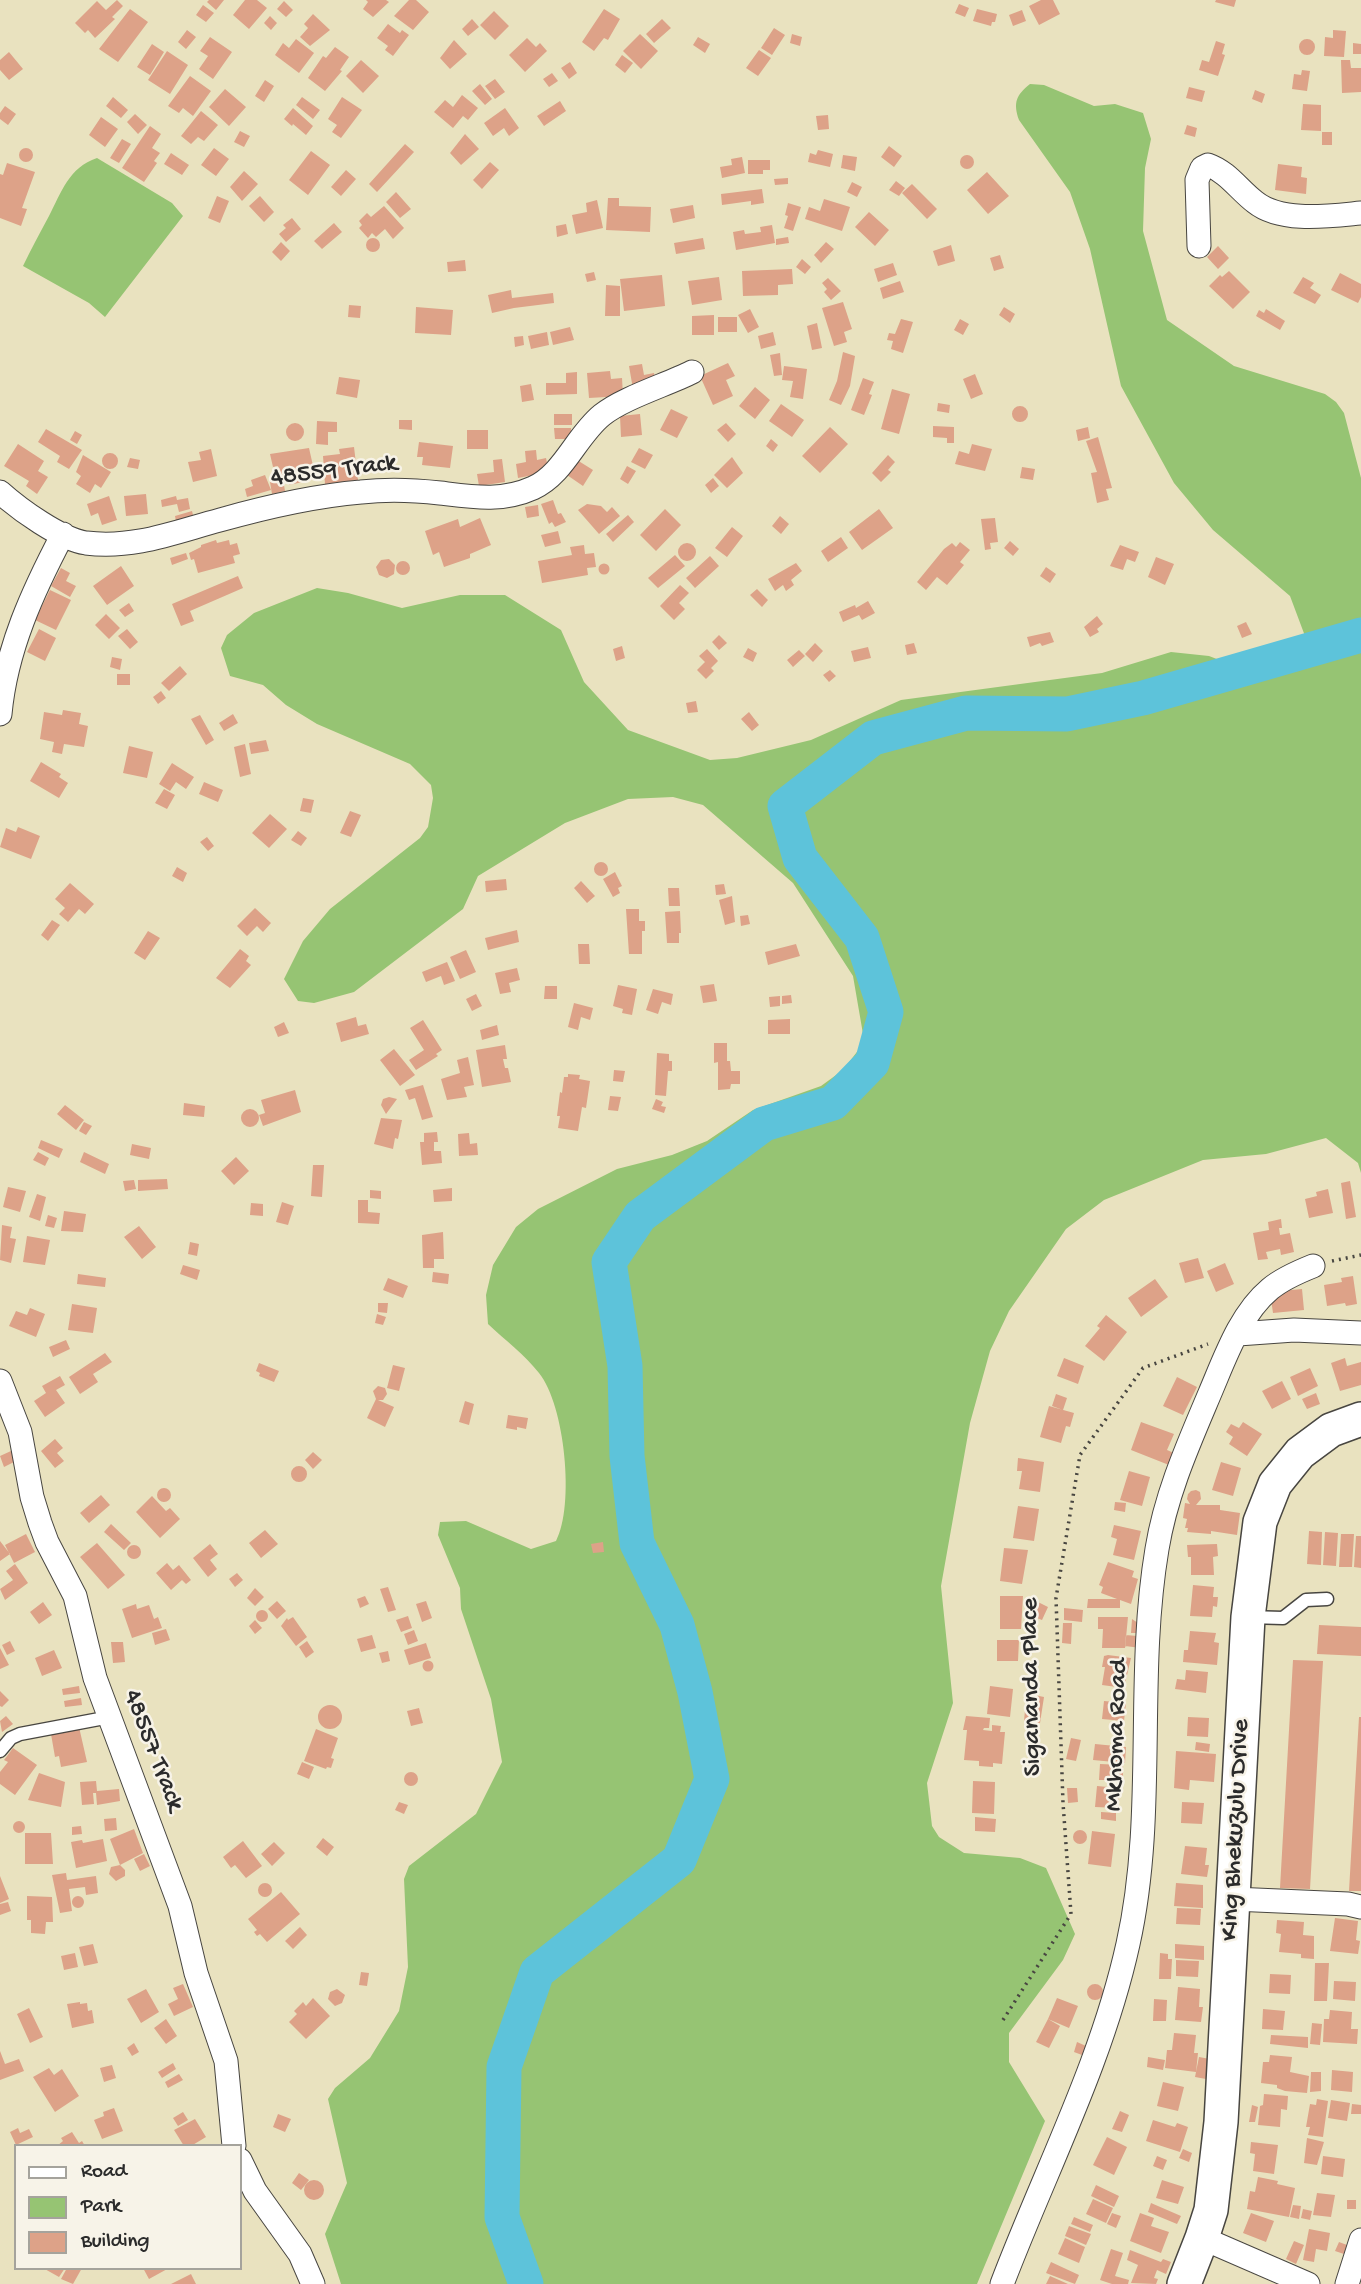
<!DOCTYPE html>
<html>
<head>
<meta charset="utf-8">
<style>
	body { margin:0 }
	#map { position:relative; width:1361px; height:2284px; overflow:hidden; background:#e9e2bf; font-family:"Gochi Hand",sans-serif }
	canvas { display:block }
	.legend { position:absolute; left:14px; top:2144px; width:228px; height:126px; box-sizing:border-box; background:#f7f3e8; border:2px solid #a5a39c; margin:0; padding:9px 12px; list-style:none; font-size:21px; color:#2b2b2b }
	.legend li { display:flex; align-items:center; gap:14px; height:35px }
	.legend b { width:35px; border:2px solid #a5a39c }
</style>
</head>
<body>
<div id="map">
<canvas width="1361" height="2284"></canvas>
<ul class="legend">
<li><b style="height:9px;background:#fff"></b>Road</li>
<li><b style="height:19px;background:#96c473"></b>Park</li>
<li><b style="height:19px;background:#dda288"></b>Building</li>
</ul>
</div>
<script>
const ctx = document.querySelector('canvas').getContext('2d');
ctx.lineJoin = 'round';
function fillPath(path, color) { ctx.fillStyle = color; ctx.fill(path, 'evenodd'); }
function strokePath(path, color, width, dash) { ctx.strokeStyle = color; ctx.lineWidth = width; ctx.lineCap = dash ? 'butt' : 'round'; ctx.setLineDash(dash || []); ctx.stroke(path); }
function write(font, color, halo, rows, align = 'center') {
  ctx.font = font + ' "Gochi Hand",sans-serif'; ctx.lineWidth = 5; ctx.setLineDash([]); ctx.textBaseline = 'middle'; ctx.strokeStyle = halo; ctx.fillStyle = color; for (const [text, x, y, turn = 0] of rows) {
    ctx.save(); ctx.translate(x, y); ctx.rotate((+turn || 0) * Math.PI / 180); ctx.textAlign = isNaN(turn) ? turn : align; if (halo) ctx.strokeText(text, 0, 0); ctx.fillText(text, 0, 0); ctx.restore();
  }
}
const green = new Path2D(`
	M1030 84 1044 85 1094 106 1115 104 1143 113 1151 139 1145 168 1143 231 1167 320 1234 366 1325 394 1336 402 1344 413 1361 478V1173L1358 1163 1326 1138 1266 1154 1203 1160 1104 1200 1066 1229 1009 1311 990 1351 970 1423 941 1586 953 1703 927 1783 932 1826 939 1837 964 1853 1020 1858 1046 1868 1075 1934 1063 1960 1009 2033V2062L1045 2121 977 2284H341L325 2234 347 2183 328 2099 335 2088 370 2058 399 2011 408 1967 404 1879 409 1866 476 1814 502 1762 491 1699 461 1609 460 1588 438 1535 440 1522 466 1521 531 1549 556 1541C575 1506 565 1405 539 1373 525 1355 505 1340 488 1324L486 1295 493 1265 516 1227 538 1209 617 1169 672 1155 707 1141 753 1110 821 1086 843 1070 860 1048 863 1034 853 976 793 883 703 805 673 797 628 799 565 823 478 876 463 909 354 992 314 1003 298 1001 284 979 303 941 330 909 420 838 428 827 433 798 431 785 410 764 317 724 286 705 263 685 230 676 221 648 227 635 254 613 317 588 348 593 402 608 460 595H505L561 630 584 682 628 730 710 760 737 758 811 740 901 700 1102 673 1171 652 1209 656 1261 676 1297 667 1305 636 1290 596 1213 530 1174 483 1121 386 1090 249 1070 192 1019 120C1013 103 1016 95 1030 84Z
	M97 158 172 203 183 216 105 317 89 303 23 266C31 249 40 233 49 216 61 193 69 167 97 158Z`);
const river = new Path2D(`
	M526 2284 502 2217 504 2067 537 1972 679 1860 712 1779 695 1692 677 1625 637 1543 627 1456 625 1366 609 1262 640 1216 764 1124 833 1103 872 1063 886 1012 862 938 800 858 785 806 873 738 966 713 1067 714 1143 698 1361 635`);
const building = new Path2D(`
	M117 0 123 6 112 17 115 19 95 38 88 30 85 33 75 23 97 1 106 10Z
	M209 0H224L216 10 207 2Z
	M245 0H257L267 8 249 29 233 15Z
	M366 0H386L389 2 373 17 363 9 368 2Z
	M409 0H416L429 12 413 30 394 16Z
	M1041 0H1053L1060 14 1039 25 1029 6Z
	M1216 0H1236L1234 7 1215 2Z
	M284 1 293 10 286 17 277 9Z
	M959 4 969 8 965 17 955 13Z
	M203 5 214 13 206 22 196 15Z
	M130 9 148 22 118 62 99 49Z
	M604 9 620 19 608 40 604 38 594 51 582 42Z
	M977 9 997 14 995 22H992L991 26 973 21Z
	M1022 10 1026 21 1013 26 1009 15Z
	M494 11 509 26 495 40 480 25Z
	M313 14 330 30 310 46 300 37 308 28 304 24Z
	M270 16 277 23 271 30 264 23Z
	M472 19 479 27 468 36 462 29Z
	M662 19 671 28 654 43 646 34Z
	M388 24 400 33 402 30 409 35 393 56 385 50 388 46 377 38Z
	M774 28 785 35 772 55 761 48Z
	M187 30 196 37 186 49 178 42Z
	M1333 30 1346 31 1344 57 1324 56 1325 37 1333 38Z
	M640 34 658 51 641 69 623 51Z
	M792 34 802 37 800 46 790 43Z
	M210 37 232 52 213 79 199 69 208 56 200 51Z
	M698 37 710 44 705 53 693 45Z
	M527 38 536 47 540 43 547 51 525 72 509 55Z
	M1299 47a8 8 0 1 1 16 0a8 8 0 1 1-16 0Z
	M296 39 314 53 299 73 275 55 283 43 289 48Z
	M454 40 467 54 450 69 440 58Z
	M1216 41 1225 44 1222 54 1225 55 1218 76 1199 70 1202 60 1209 62Z
	M1353 43 1361 44V54H1353Z
	M152 44 164 52 150 75 137 67Z
	M335 47 349 57 340 70 342 71 325 91 308 78 323 56 326 58Z
	M759 50 771 58 758 76 746 68Z
	M167 51 188 65 170 94 148 80Z
	M9 52 23 69 9 80 0 70V60Z
	M622 55 633 63 625 73 615 65Z
	M361 60 379 76 363 93 346 76Z
	M1341 60H1350L1351 68H1361V92L1342 93Z
	M570 62 577 73 569 79 561 68Z
	M1302 70 1310 71 1307 91 1292 89 1294 74 1301 75Z
	M552 73 558 81 549 87 543 79Z
	M190 76 211 91 193 116 183 108 179 113 168 106Z
	M495 79 505 92 495 99 485 86Z
	M265 80 274 86 264 102 255 96Z
	M480 84 492 99 485 105 472 91Z
	M1189 87 1205 91 1202 102 1186 98Z
	M225 89 246 107 229 126 209 107Z
	M1255 90 1265 94 1262 103 1252 99Z
	M462 95 478 108 468 120 463 116 453 128 434 112 445 100 453 107Z
	M113 97 128 110 121 118 106 106Z
	M302 97 320 110 313 119 296 105Z
	M342 97 362 110 341 138 332 132 337 125 328 119Z
	M560 101 566 111 544 126 537 116Z
	M1303 104 1321 105V131L1301 130Z
	M5 106 16 114 8 125 0 119V113Z
	M293 108 313 126 306 135 293 124 292 126 284 119Z
	M505 108 519 128 509 136 504 128 493 136 484 123Z
	M201 111 218 125 204 141 198 137 191 144 181 136Z
	M135 114 147 125 138 134 127 122Z
	M828 115 829 129 818 130 816 116Z
	M101 117 118 129 105 147 89 135Z
	M1187 125 1197 128 1195 137 1184 134Z
	M150 126 161 134 152 148 160 153 154 161 157 163 144 182 122 168Z
	M240 131 250 136 244 147 234 142Z
	M1322 132H1332V145H1322Z
	M465 134 479 149 461 165 450 153Z
	M122 139 131 144 119 163 110 158Z
	M405 144 414 152 377 192 369 184Z
	M889 146 902 156 894 167 881 157Z
	M214 148 229 159 216 176 201 165Z
	M19 155a7 7 0 1 1 14 0a7 7 0 1 1-14 0Z
	M818 150 833 154 830 167 808 162 810 153 816 155Z
	M311 151 330 165 308 195 289 180Z
	M171 153 189 165 182 175 164 164Z
	M960 162a7 7 0 1 1 14 0a7 7 0 1 1-14 0Z
	M843 155 857 157 855 171 841 168Z
	M742 157 745 173 722 178 720 167 732 165 731 159Z
	M748 160H770V170H763V174H748Z
	M490 162 499 170 482 189 473 180Z
	M7 163 35 172 22 208 27 209 21 226 0 218V174L3 175Z
	M1278 164 1302 167 1301 177 1307 178 1306 194 1275 190Z
	M346 170 356 179 341 196 331 187Z
	M244 171 258 184 242 201 230 187Z
	M987 172 1009 196 988 214 967 190Z
	M788 178V184L775 185 774 179Z
	M896 181 905 188 899 196 889 190Z
	M852 182 862 187 857 197 847 192Z
	M912 184 937 209 927 219 902 193Z
	M762 189 764 203 751 205V201L722 205 721 194Z
	M396 192 411 209 400 218 386 202Z
	M217 196 229 201 220 223 208 218Z
	M260 196 274 212 264 222 249 206Z
	M608 198H619V206L651 207 650 232 606 230Z
	M824 199 850 207 842 231 805 219 809 207 820 211Z
	M597 200 603 228 576 234 572 215 587 212 586 203Z
	M788 203 801 207 793 231 784 228 788 216 785 215Z
	M693 205 695 218 673 223 670 209Z
	M384 206 404 228 393 239 385 229 376 237 372 233 368 238 359 228 362 225 359 221 367 213 371 217Z
	M869 212 889 230 875 246 855 227Z
	M292 218 301 229 286 242 279 234 286 228 283 225Z
	M334 223 342 232 322 249 314 241Z
	M566 224 568 234 557 237 556 226Z
	M772 225 775 243 736 250 733 232 744 230 745 234 761 232 760 227Z
	M788 237 789 243 776 245V239Z
	M366 245a7 7 0 1 1 14 0a7 7 0 1 1-14 0Z
	M703 238 705 249 676 254 674 243Z
	M281 242 290 251 281 261 272 252Z
	M826 242 834 249 821 263 814 255Z
	M951 245 955 261 938 266 933 251Z
	M1218 246 1229 258 1218 269 1207 257Z
	M1000 255 1004 268 994 271 990 258Z
	M802 259 811 267 805 274 796 267Z
	M465 260 466 271 448 272 447 262Z
	M893 263 897 275 878 282 874 269Z
	M792 269 793 284 778 285V295L743 296 742 271Z
	M1229 271 1250 292 1233 309 1209 286 1220 275 1222 277Z
	M594 272 596 280 587 282 585 274Z
	M1340 273 1361 284V297L1358 303 1331 290Z
	M662 275 665 306 624 311 620 279Z
	M719 277 722 300 692 305 688 281Z
	M1303 277 1314 283 1310 288 1321 295 1315 304 1293 293Z
	M828 278 841 291 831 300 824 292 827 289 822 283Z
	M900 281 904 292 883 299 880 288Z
	M606 285 620 286V316H605Z
	M511 290 512 298 553 293 554 303 514 308 492 313 488 295Z
	M843 302 852 329 844 332 847 342 834 346 822 308Z
	M349 305 361 306 360 318 348 317Z
	M416 307 453 310 451 335 415 333Z
	M1004 307 1015 314 1010 323 999 315Z
	M750 309 759 327 748 333 738 315Z
	M1266 309 1285 321 1280 330 1256 316 1259 310 1264 313Z
	M714 315V335H692V316Z
	M718 317H737V332H718Z
	M901 319 913 322 903 353 891 349 893 341 887 340 889 333 895 334Z
	M960 319 969 324 963 335 954 330Z
	M817 323 822 348 812 350 807 326Z
	M570 327 574 340 553 345 550 332Z
	M547 332 549 345 531 349 528 336Z
	M773 332 776 345 761 349 758 336Z
	M523 336 524 345 515 347 514 337Z
	M843 352 855 356 850 386 841 405 829 400 837 381Z
	M780 353 782 375 774 376 770 355Z
	M728 363 735 376 726 380 733 396 713 405 700 376Z
	M642 364 644 375 654 373 656 385 633 389 629 366Z
	M784 366 807 369 803 399 790 397 793 381 782 380Z
	M610 371 611 379 622 378 623 396 589 398 587 373Z
	M577 372V394L546 395V383H566V373Z
	M975 374 983 394 971 399 963 379Z
	M339 377 360 380 357 398 336 394Z
	M863 378 874 382 869 394 872 395 864 415 851 410Z
	M531 384 534 400 522 402 520 386Z
	M755 387 770 400 755 419 739 406Z
	M892 389 910 394 899 434 881 429Z
	M938 403 950 405 949 413 937 411Z
	M781 404 804 420 792 437 769 421Z
	M1012 414a8 8 0 1 1 16 0a8 8 0 1 1-16 0Z
	M671 409 688 417 677 438 660 430Z
	M554 414H572V425H554Z
	M640 414 642 435 621 437 620 416Z
	M399 420H412V430L399 429Z
	M317 421 337 422V432H328V445L316 444Z
	M726 423 736 434 728 442 717 430Z
	M286 432a9 9 0 1 1 18 0a9 9 0 1 1-18 0Z
	M933 426 954 427V443H947V438L933 437Z
	M830 427 848 444 820 473 802 456Z
	M1088 427 1090 438 1078 441 1076 430Z
	M554 428H571V439H555Z
	M46 429 82 450 69 469 57 462 60 456 38 442Z
	M467 430H488V449H467Z
	M75 431 82 435 77 444 70 440Z
	M1098 437 1112 488 1106 489 1109 500 1097 503 1091 473 1097 472 1086 441Z
	M771 439 778 445 773 452 766 446Z
	M419 442 453 446 450 468 422 465 423 457H417Z
	M18 444 44 461 38 471 48 477 37 494 26 486 29 481 4 466Z
	M972 444 992 449 985 471 955 464 959 451 969 454Z
	M354 447 358 480 325 484 323 456 340 454 339 449Z
	M309 448 316 479 289 485 287 476 281 478 278 466 273 467 270 454Z
	M639 448 653 455 645 469 631 462Z
	M211 449 217 476 193 482 188 462 201 460 199 452Z
	M536 450 537 460 546 458 549 472 518 478 516 464 526 462 525 451Z
	M102 461a8 8 0 1 1 16 0a8 8 0 1 1-16 0Z
	M83 455 111 472 101 488 95 484 90 493 76 484 81 476 76 472Z
	M888 455 895 462 888 470 891 472 881 482 872 473Z
	M732 457 743 473 727 488 714 475Z
	M130 458 140 460 138 469 127 467Z
	M502 459 505 482 479 486 477 474 494 472 493 460Z
	M577 460 593 470 583 486 567 475Z
	M627 466 636 471 628 484 620 479Z
	M1022 467 1035 469 1033 480 1020 478Z
	M265 475 271 490 247 497 245 489 253 486 251 480Z
	M713 478 719 486 711 493 705 485Z
	M283 479 285 491 272 494 270 482Z
	M146 494 148 514 126 516 124 496Z
	M109 496 117 520 102 525 98 513 91 516 87 504Z
	M176 496 177 500 188 498 190 509 179 512 177 504 162 507 161 500Z
	M553 500 558 514 561 513 566 522 555 527 552 522 549 524 541 504Z
	M587 504 601 506 607 512 612 507 620 516 599 534 578 510Z
	M538 505 539 516 527 518 525 507Z
	M665 509 681 525 656 551 640 535Z
	M879 509 893 528 862 550 849 532Z
	M192 511 195 523 177 527 175 516Z
	M628 515 634 522 613 542 606 534Z
	M780 516 789 524 781 534 772 526Z
	M480 518 491 545 470 554V558L444 567 439 552 433 555 425 531 458 519 460 527Z
	M995 518 998 542 990 543 991 549 985 550 981 519Z
	M732 527 743 536 727 557 715 548Z
	M558 531 561 543 545 547 541 535Z
	M841 537 848 548 828 562 821 551Z
	M216 540 217 543 229 540 230 545 237 543 240 554 233 556 235 563 198 573 194 559 191 560 189 553 201 547V545Z
	M1010 541 1019 549 1013 556 1004 548Z
	M960 542 970 550 960 562 964 565 947 585 937 577 926 590 917 582 944 549 952 543 956 547Z
	M678 552a9 9 0 1 1 18 0a9 9 0 1 1-18 0Z
	M584 545 585 554 594 553 596 567 587 568 588 575 542 583 538 561 572 555 570 547Z
	M1120 545 1139 552 1135 562 1127 559 1123 570 1110 566Z
	M186 553 188 559 172 565 170 558Z
	M675 555 685 566 658 588 648 578Z
	M710 556 719 566 695 588 686 578Z
	M1156 557 1174 564 1165 585 1148 577Z
	M389 559 395 565 394 574 387 578 379 575 376 567 381 560Z
	M396 568a7 7 0 1 1 14 0a7 7 0 1 1-14 0Z
	M796 563 802 571 791 580 794 585 786 591 783 585 775 591 768 579Z
	M598.5 569a5.5 5.5 0 1 1 11 0a5.5 5.5 0 1 1-11 0Z
	M121 566 134 586 107 605 93 586Z
	M1046 567 1056 574 1050 583 1040 576Z
	M61 568 70 573 66 581 76 586 70 597 51 586Z
	M238 576 243 588 190 611 194 621 181 626 172 604Z
	M680 585 689 593 679 603 685 609 674 620 660 606Z
	M757 589 768 600 762 607 750 595Z
	M50 590 71 600 56 630 35 620Z
	M868 601 875 613 862 620 859 615 843 622 839 612 855 605 856 608Z
	M129 603 134 611 125 617 119 610Z
	M106 614 120 628 109 639 95 625Z
	M1097 616 1103 624 1097 629 1099 632 1090 637 1084 627Z
	M1246 622 1252 634 1242 638 1237 626Z
	M39 629 56 638 45 661 27 652Z
	M127 629 138 642 130 649 118 636Z
	M1050 632 1054 642 1042 646 1040 643 1030 647 1027 637Z
	M719 635 727 643 719 650 712 642Z
	M815 643 823 651 813 662 805 654Z
	M914 643 917 653 907 655 905 645Z
	M622 646 625 658 616 661 613 649Z
	M868 647 871 658 854 662 851 651Z
	M748 648 757 653 753 662 743 657Z
	M707 649 718 661 711 668 714 671 706 679 697 670 705 662 699 656Z
	M799 650 805 656 793 667 787 660Z
	M112 657 122 659 120 670 110 667Z
	M180 666 187 674 169 691 161 683Z
	M830 670 836 676 829 682 823 675Z
	M117 674H130V685H117Z
	M161 691 166 698 158 704 153 697Z
	M696 701 698 712 688 713 686 703Z
	M63 710 81 713 79 724 88 726 84 747 64 744 62 754 52 752 54 742 40 739 44 712 62 715Z
	M749 712 759 725 752 731 741 719Z
	M233 714 238 723 224 731 219 723Z
	M200 715 214 740 206 745 191 719Z
	M266 740 269 751 251 754 249 743Z
	M245 744 251 774 240 777 234 747Z
	M129 746 153 752 147 778 123 773Z
	M41 762 61 774 59 777 68 783 59 798 30 781Z
	M172 763 194 777 186 789 176 782 170 791 159 784Z
	M204 782 223 790 218 802 199 794Z
	M164 789 175 795 167 809 155 803Z
	M303 798 314 800 311 813 300 811Z
	M350 811 361 815 351 837 340 833Z
	M270 814 287 829 269 848 252 833Z
	M18 827 40 836 31 859 0 847 6 828 16 832Z
	M298 831 307 838 301 846 291 840Z
	M207 837 214 846 208 851 200 842Z
	M594 869a7 7 0 1 1 14 0a7 7 0 1 1-14 0Z
	M177 867 187 873 183 882 172 876Z
	M615 872 622 886 618 888 620 893 613 897 603 879Z
	M506 879 507 890 486 892 485 881Z
	M581 881 595 896 587 903 574 888Z
	M70 883 94 904 85 914 79 909 68 922 59 914 65 908 55 899Z
	M724 884 726 894 716 895 715 885Z
	M668 888H679L680 906H669Z
	M732 896 735 922 725 925 719 900Z
	M255 908 271 923 263 932 257 926 247 936 237 926Z
	M626 909H639V921H645V931H642V954H629Z
	M680 911 681 933H679V943H667L665 912Z
	M748 915 750 924 741 926 740 916Z
	M52 920 60 925 48 941 41 935Z
	M517 930 519 942 488 950 485 938Z
	M148 931 160 938 145 960 134 953Z
	M578 944H589L590 964H579Z
	M796 944 800 956 768 965 765 952Z
	M240 949 249 956 246 961 251 965 230 988 216 978Z
	M466 950 476 972 460 979 450 957Z
	M447 962 455 981 444 985 441 976 426 982 422 972Z
	M517 968 520 980 509 983 511 992 500 994 495 973Z
	M714 984 717 1001 703 1003 700 986Z
	M618 985 637 989 632 1015 622 1013 623 1009 613 1006Z
	M545 986H557V999H544Z
	M653 989 673 994 671 1005 662 1002 658 1014 646 1010Z
	M476 994 482 1006 472 1011 466 999Z
	M791 995 792 1003 782 1004V996Z
	M780 996V1006L770 1007 769 997Z
	M574 1003 593 1008 590 1020 581 1017 578 1030 568 1027Z
	M356 1017 358 1026 366 1024 369 1034 341 1042 336 1023Z
	M790 1019V1034H768V1020Z
	M423 1020 442 1050 436 1054 438 1056 416 1070 409 1060 424 1050 410 1028Z
	M284 1022 289 1033 278 1037 274 1027Z
	M497 1025 499 1035 482 1040 480 1030Z
	M714 1043H727V1061H730L731 1071H740V1084H731L730 1089 718 1090V1062L714 1063Z
	M505 1045 507 1059H503L505 1068H508L511 1082 482 1087 476 1050Z
	M394 1049 415 1075 400 1086 380 1060Z
	M657 1053 669 1054V1061H672V1071H668L666 1096 655 1095Z
	M468 1057 474 1085 464 1087 467 1097 447 1100 441 1079 460 1073 457 1060Z
	M614 1070 625 1071 623 1082 613 1081Z
	M568 1074 580 1075 579 1079 590 1081 586 1108 582 1107 578 1131 558 1128 560 1116H557L560 1092 562 1093 564 1077H568Z
	M423 1085 433 1117 422 1120 415 1098 409 1100 405 1090Z
	M295 1090 301 1112 263 1126 259 1115 265 1113 261 1100Z
	M610 1096 621 1097 618 1111 608 1110Z
	M389 1097 397 1099 386 1114 381 1105 383 1099Z
	M656 1099 663 1102 661 1106 666 1107 664 1113 652 1109Z
	M184 1103 205 1106 204 1117 183 1115Z
	M65 1105 84 1120 76 1130 57 1114Z
	M241 1118a9 9 0 1 1 18 0a9 9 0 1 1-18 0Z
	M381 1118 402 1120 398 1139 395 1138 393 1149 374 1144Z
	M84 1122 92 1126 86 1135 79 1131Z
	M437 1132 438 1142H434V1151H441L442 1163 422 1165 420 1142H424V1133Z
	M469 1133 470 1144 477 1143 478 1155 459 1156 458 1134Z
	M41 1140 63 1149 59 1158 38 1148Z
	M132 1144 151 1148 149 1159 130 1155Z
	M38 1152 49 1158 45 1166 33 1160Z
	M84 1152 109 1164 105 1174 80 1162Z
	M236 1157 249 1171 234 1185 221 1171Z
	M313 1165H324L322 1197 311 1196Z
	M167 1179 168 1189 138 1191V1180Z
	M134 1180 136 1189 125 1191 123 1181Z
	M1350 1181 1356 1217 1346 1219 1341 1183Z
	M8 1187 26 1191 20 1212 3 1207Z
	M452 1188V1201L434 1202 433 1190Z
	M1328 1189 1333 1213 1309 1218 1305 1199 1317 1196 1316 1192Z
	M370 1190 381 1191V1199L370 1198Z
	M37 1194 46 1197 40 1221 29 1217Z
	M358 1200H368V1212L380 1213 379 1224 358 1223Z
	M282 1202 294 1206 288 1225 276 1222Z
	M251 1203 263 1204V1216L250 1215Z
	M64 1211 86 1214 83 1232 61 1231Z
	M48 1215 57 1218 54 1228 45 1226Z
	M1281 1219 1282 1228H1279L1280 1235 1290 1233 1294 1252 1281 1255 1280 1249 1266 1252 1268 1259 1258 1260 1253 1233 1269 1230 1268 1222Z
	M2 1225 12 1227 10 1238 16 1239 11 1263 0 1260Z
	M139 1226 156 1247 142 1259 124 1237Z
	M443 1232 444 1259H434V1268H423L422 1235Z
	M27 1236 50 1240 45 1265 23 1262Z
	M190 1242 199 1244 197 1256 188 1254Z
	M1198 1258 1204 1278 1185 1283 1179 1263Z
	M1225 1263 1234 1284 1216 1292 1207 1271Z
	M183 1265 200 1270 197 1280 180 1274Z
	M433 1272 449 1274 448 1284 432 1282Z
	M78 1274 106 1278 105 1287 77 1284Z
	M1353 1276 1357 1304 1346 1306 1345 1303 1327 1306 1324 1285 1342 1282 1341 1278Z
	M388 1278 408 1286 403 1298 383 1290Z
	M1155 1279 1168 1297 1141 1317 1128 1298Z
	M1302 1289 1304 1310 1273 1313 1270 1292Z
	M378 1303H388L387 1313 378 1312Z
	M72 1304 97 1308 93 1333 68 1330Z
	M30 1308 45 1314 36 1337 9 1326 16 1311 27 1315Z
	M377 1314 386 1317 383 1325 375 1323Z
	M1106 1315 1127 1332 1104 1361 1085 1346 1100 1328 1097 1326Z
	M66 1340 70 1349 53 1357 49 1347Z
	M105 1353 112 1362 93 1374 98 1382 80 1394 69 1377Z
	M1064 1358 1084 1366 1078 1384 1057 1376Z
	M1345 1358 1347 1366 1361 1362V1385L1340 1391 1331 1363Z
	M259 1363 279 1371 274 1382 259 1376 260 1373 256 1371Z
	M393 1365 405 1368 399 1391 387 1388Z
	M1310 1368 1318 1386 1298 1396 1290 1377Z
	M60 1376 65 1385 56 1390 65 1403 45 1417 34 1401 46 1393 42 1386Z
	M1177 1377 1197 1387 1183 1415 1163 1406Z
	M1282 1381 1291 1399 1272 1409 1262 1391Z
	M378 1386 385 1388 387 1394 383 1400H378L394 1407 385 1427 367 1418 376 1399 373 1391Z
	M1316 1393 1320 1404 1307 1409 1302 1399Z
	M1056 1394 1067 1398 1063 1410 1052 1406Z
	M465 1401 474 1404 469 1425 459 1422Z
	M1049 1406 1074 1413 1070 1427 1066 1426 1061 1443 1040 1437Z
	M508 1415 528 1418 526 1429 517 1427V1430L506 1428Z
	M1141 1422 1174 1434 1167 1450 1174 1453 1169 1465 1131 1450Z
	M1243 1422 1262 1434 1247 1456 1229 1444 1233 1437 1226 1432 1231 1424 1239 1428Z
	M55 1439 63 1448 57 1453 64 1461 55 1468 41 1451Z
	M11 1451 16 1461 4 1467 0 1456Z
	M313 1452 322 1460 313 1469 305 1460Z
	M1018 1458 1044 1462 1040 1492 1019 1489 1022 1471H1017Z
	M1221 1462 1241 1468 1233 1496 1212 1490Z
	M291 1474a8 8 0 1 1 16 0a8 8 0 1 1-16 0Z
	M1129 1471 1150 1477 1142 1506 1120 1500Z
	M157 1495a7 7 0 1 1 14 0a7 7 0 1 1-14 0Z
	M1196 1490 1200 1492 1201 1499 1196 1505H1220V1510L1240 1513 1237 1535 1211 1531V1534L1187 1532 1188 1528H1185L1187 1519 1183 1518 1185 1503 1190 1504 1187 1499 1188 1494 1191 1491Z
	M101 1495 110 1505 89 1523 80 1513Z
	M152 1496 166 1511 170 1508 180 1519 160 1538 136 1512Z
	M1115 1502 1126 1503 1125 1512 1114 1510Z
	M1018 1506 1039 1509 1034 1541 1013 1538Z
	M111 1524 131 1543 124 1550 104 1532Z
	M1114 1525 1141 1531 1134 1560 1113 1555 1117 1539 1111 1537Z
	M265 1530 278 1544 261 1558 249 1543Z
	M1309 1531 1322 1532 1321 1565 1307 1564Z
	M1325 1532 1338 1533 1336 1566 1323 1565Z
	M26 1534 35 1552 14 1563 5 1545Z
	M1341 1534H1354L1352 1567H1339Z
	M1356 1536H1361V1568L1354 1567Z
	M0 1541 10 1554 0 1561Z
	M603 1542 604 1552 593 1553 591 1544Z
	M97 1543 125 1575 108 1589 80 1557Z
	M210 1544 218 1554 210 1560 217 1569 208 1577 193 1558Z
	M1217 1544 1218 1556 1213 1557 1214 1575H1191V1557H1188L1187 1545Z
	M127 1552a7 7 0 1 1 14 0a7 7 0 1 1-14 0Z
	M1004 1548 1028 1550 1022 1584 1000 1581Z
	M1108 1562 1134 1571 1132 1577 1138 1579 1131 1604 1120 1600V1608H1087L1088 1599H1117L1101 1593 1103 1587 1099 1585Z
	M167 1563 173 1570 179 1565 191 1580 186 1584 182 1580 171 1590 156 1573Z
	M15 1564 28 1583 5 1600 0 1589 13 1580 6 1571Z
	M237 1573 243 1580 235 1587 229 1579Z
	M1193 1585 1214 1587 1213 1597H1218L1217 1607 1213 1606 1212 1617 1190 1616Z
	M388 1587 396 1610 388 1612 380 1589Z
	M255 1588 264 1597 255 1606 247 1598Z
	M365 1596 369 1604 360 1608 357 1599Z
	M1000 1596H1023L1021 1629H1000Z
	M277 1601 286 1611 277 1619 268 1609Z
	M426 1601 432 1618 422 1622 416 1604Z
	M43 1602 52 1615 39 1624 30 1612Z
	M1038 1602 1048 1607 1042 1620 1032 1616Z
	M136 1604 137 1609 149 1605 154 1619 158 1617 162 1628 132 1638 122 1609Z
	M1064 1608 1083 1610 1082 1622 1064 1620Z
	M256 1616a6 6 0 1 1 12 0a6 6 0 1 1-12 0Z
	M408 1616 412 1628 401 1632 396 1620Z
	M293 1617 307 1637 296 1646 281 1626 287 1618 288 1620Z
	M1098 1617H1128L1125 1648H1102L1103 1629H1098Z
	M1132 1619 1138 1623 1141 1648 1125 1646 1126 1635 1137 1636V1633H1131Z
	M255 1620 262 1628 255 1634 249 1626Z
	M1063 1623H1072L1071 1644 1062 1643Z
	M1319 1625 1361 1627V1656L1317 1654Z
	M166 1629 170 1640 155 1645 152 1633Z
	M414 1630 418 1641 408 1645 404 1634Z
	M1190 1631 1216 1633 1214 1642 1219 1643 1217 1665 1183 1662 1184 1650H1188Z
	M372 1635 376 1648 361 1652 357 1639Z
	M997 1640H1019L1018 1661H997Z
	M10 1641 15 1651 7 1655 2 1645Z
	M307 1641 314 1652 306 1658 299 1647Z
	M111 1642H123L125 1662 113 1663Z
	M426 1643 431 1658 409 1665 404 1650Z
	M0 1648 9 1665 0 1669Z
	M54 1650 62 1668 42 1676 35 1658Z
	M388 1651 390 1661 382 1663 379 1653Z
	M1108 1655 1131 1658 1124 1688 1102 1685 1105 1667H1102L1104 1656Z
	M1293 1660 1323 1661 1310 1889 1280 1888Z
	M422.5 1666a5.5 5.5 0 1 1 11 0a5.5 5.5 0 1 1-11 0Z
	M1186 1670 1208 1672 1206 1693 1175 1689 1177 1679 1185 1680Z
	M79 1686 80 1693 63 1695 62 1689Z
	M990 1686 1013 1689 1010 1717 987 1714Z
	M0 1691 9 1700 2 1707 0 1706Z
	M1034 1695 1044 1697 1040 1723 1024 1721 1025 1710 1032 1711Z
	M81 1698 82 1705 65 1707 64 1701Z
	M1104 1701 1126 1703 1124 1721 1102 1719Z
	M318 1717a12 12 0 1 1 24 0a12 12 0 1 1-24 0Z
	M419 1708 423 1723 411 1726 407 1711Z
	M6 1716 13 1724 2 1732 0 1721Z
	M966 1716 990 1718 989 1728H984L983 1730 992 1731V1725L1001 1726 1000 1732H1005L1002 1764 993 1763V1767L979 1766V1761L964 1760 967 1730H963Z
	M1188 1717 1209 1718 1208 1737 1187 1736Z
	M1359 1717H1361V1891H1349Z
	M79 1727 87 1762 61 1767 59 1756 55 1757 51 1734Z
	M316 1729 338 1738 331 1758 334 1759 331 1768 327 1767 326 1769 304 1761Z
	M1071 1738 1081 1740 1076 1761 1066 1759Z
	M1196 1742 1210 1744 1209 1752 1195 1750Z
	M1095 1744 1126 1747 1125 1763 1093 1760Z
	M13 1748 37 1765 15 1795 0 1784V1772L8 1762 4 1760Z
	M1176 1751 1216 1754 1214 1782 1190 1780 1189 1790 1174 1788Z
	M302 1762 314 1767 309 1779 297 1774Z
	M1100 1764 1123 1765V1780H1099Z
	M404 1779a7 7 0 1 1 14 0a7 7 0 1 1-14 0Z
	M39 1773 65 1782 61 1807 28 1800Z
	M96 1781 97 1791 119 1789 120 1801 97 1805 96 1793H93L94 1804 82 1805 80 1782Z
	M973 1781 995 1782 994 1814 972 1813Z
	M1097 1786 1119 1788 1118 1808 1095 1807Z
	M1067 1788H1077L1078 1802 1068 1803Z
	M399 1802 408 1805 404 1814 395 1810Z
	M1182 1802 1204 1803 1202 1824 1181 1823Z
	M1101 1812 1116 1813V1821L1101 1819Z
	M975 1817 996 1819 995 1832 975 1831Z
	M116 1818 117 1830 105 1831 104 1819Z
	M13 1827a6 6 0 1 1 12 0a6 6 0 1 1-12 0Z
	M81 1826 82 1834 72 1835V1827Z
	M134 1829 143 1853 120 1865 125 1870V1876L116 1881 109 1874 111 1867 120 1865 110 1839Z
	M1073 1837a7 7 0 1 1 14 0a7 7 0 1 1-14 0Z
	M1092 1831 1115 1834 1111 1867 1088 1864Z
	M25 1833H51L53 1864H25Z
	M323 1838 334 1847 327 1856 316 1847Z
	M103 1839 107 1861 76 1868 71 1842 82 1840 83 1843Z
	M243 1841 262 1866 246 1878 235 1865 231 1868 223 1857Z
	M274 1842 285 1853 272 1866 261 1854Z
	M1185 1846 1207 1848 1205 1865H1209L1207 1877 1181 1874Z
	M144 1854 150 1866 140 1871 134 1859Z
	M66 1873 67 1880 96 1876 98 1893 86 1895 85 1887 69 1889 72 1911 60 1913 52 1875Z
	M0 1876 9 1899 0 1903Z
	M1176 1883 1203 1885V1908L1174 1906Z
	M258 1890a7 7 0 1 1 14 0a7 7 0 1 1-14 0Z
	M281 1892 300 1914 267 1942 260 1934 257 1936 254 1932 257 1930 248 1919Z
	M72 1902a6 6 0 1 1 12 0a6 6 0 1 1-12 0Z
	M27 1896 52 1897 53 1922H46L45 1934 31 1933V1920H27Z
	M8 1902 11 1911 0 1915V1904Z
	M1177 1908 1201 1909 1200 1925 1176 1924Z
	M1335 1918 1358 1921 1356 1940 1360 1941 1358 1954 1330 1951Z
	M1277 1920 1304 1922 1303 1935 1314 1936V1959L1301 1958V1954L1279 1952 1281 1934 1276 1933Z
	M300 1927 307 1935 293 1949 285 1941Z
	M93 1944 98 1963 84 1966 79 1947Z
	M1175 1944 1204 1946V1960L1175 1958Z
	M75 1953 78 1967 64 1970 61 1956Z
	M1160 1953 1168 1954V1959H1172L1171 1979H1159Z
	M1176 1960 1199 1961 1198 1977 1176 1976Z
	M1315 1963H1329L1327 2001H1314Z
	M361 1972 369 1973 367 1986 359 1985Z
	M1270 1974 1291 1975 1290 1994 1269 1993Z
	M1334 1981 1356 1982 1355 2001 1333 1999Z
	M1087 1992a8 8 0 1 1 16 0a8 8 0 1 1-16 0Z
	M183 1984 193 2007 174 2016 168 2004 178 1999 173 1988Z
	M1178 1987 1200 1989 1199 2007H1203L1201 2022 1175 2020Z
	M146 1989 159 2012 141 2023 127 1999Z
	M337 1989 345 1995 342 2003 335 2006 328 1999 330 1992Z
	M313 1998 330 2016 306 2039 289 2022 297 2014 294 2011 303 2002 306 2006Z
	M1057 1998 1078 2006 1069 2028 1048 2019Z
	M1154 1999 1167 2000 1166 2021H1153Z
	M80 2002V2004L87 2003 88 2011 92 2010 94 2023 72 2028 67 2004Z
	M29 2008 43 2037 30 2043 17 2014Z
	M1263 2009 1285 2011 1283 2030 1262 2029Z
	M1330 2010 1352 2012 1351 2029H1358L1357 2044 1323 2042 1324 2019H1329Z
	M166 2019 177 2036 166 2044 154 2028Z
	M1048 2019 1060 2026 1049 2048 1036 2042Z
	M1312 2023 1322 2024 1320 2045 1310 2044Z
	M1174 2033 1196 2035 1194 2053H1198L1196 2072 1165 2068 1167 2050H1172Z
	M1271 2035 1308 2037V2048L1270 2044Z
	M1077 2042 1086 2046 1082 2055 1074 2052Z
	M134 2043 139 2052 132 2056 127 2048Z
	M0 2051 5 2064 19 2059 24 2071 0 2080Z
	M1270 2055 1292 2057 1290 2072 1309 2076 1307 2093 1285 2091 1277 2088V2085L1261 2083 1263 2062H1269Z
	M1148 2057 1165 2060 1163 2070 1147 2067Z
	M1199 2057 1210 2059 1206 2079 1195 2077Z
	M173 2063 176 2069 162 2078 158 2072Z
	M112 2065 116 2078 104 2082 100 2068Z
	M49 2068 54 2075 62 2069 79 2096 55 2112 33 2077Z
	M1332 2070 1353 2072 1352 2092 1331 2090Z
	M1311 2072H1321V2091L1310 2092Z
	M179 2074 183 2080 168 2088 165 2082Z
	M1163 2082 1184 2087 1178 2111 1157 2106Z
	M1264 2094 1288 2096 1287 2110 1281 2109 1280 2127 1258 2125 1260 2106 1263 2105Z
	M1317 2099 1328 2101 1323 2137 1308 2135 1310 2127H1306L1310 2104 1316 2105Z
	M1331 2100 1350 2103 1347 2121 1328 2118Z
	M1352 2104 1361 2105V2114H1351Z
	M1252 2105 1258 2107 1255 2122H1249Z
	M114 2108 123 2131 102 2139 94 2120 104 2116 103 2112Z
	M1120 2111 1129 2115 1122 2132 1112 2129Z
	M183 2112 188 2120 178 2126 173 2118Z
	M278 2114 291 2119 285 2132 273 2127Z
	M195 2119 206 2137 191 2146H184L174 2130Z
	M1153 2120 1175 2127 1177 2123 1188 2127 1180 2152 1146 2141Z
	M18 2128 20 2133 29 2129 33 2137 16 2145 10 2132Z
	M72 2132 79 2143 82 2141 85 2146H57L63 2141 61 2138Z
	M1107 2137 1127 2147 1114 2175 1093 2165Z
	M1307 2138 1324 2142 1317 2165 1304 2163Z
	M1251 2142 1278 2145 1274 2174 1253 2171 1255 2154 1250 2153Z
	M1183 2149 1192 2153 1189 2162 1179 2158Z
	M1157 2156 1167 2160 1163 2170 1153 2166Z
	M1323 2156 1345 2159 1343 2177 1321 2174Z
	M299 2173 309 2180 301 2190 292 2183Z
	M1258 2177 1278 2181 1277 2184 1295 2188 1289 2217 1247 2209 1250 2191 1255 2192Z
	M1162 2180 1184 2187 1178 2204 1156 2198Z
	M304 2190a10 10 0 1 1 20 0a10 10 0 1 1-20 0Z
	M1096 2185 1119 2196 1114 2207 1091 2196Z
	M1317 2193 1335 2195 1331 2217 1313 2215Z
	M1093 2199 1113 2208 1106 2223 1086 2214Z
	M1347 2200H1356V2209H1347Z
	M1151 2203 1181 2216 1177 2224 1148 2212Z
	M1293 2205 1301 2206 1299 2219 1290 2217Z
	M1303 2209 1312 2211 1310 2220 1301 2218Z
	M1112 2213 1121 2216 1116 2228 1107 2224Z
	M1140 2213 1154 2218 1151 2226 1169 2232 1161 2253 1130 2241Z
	M1251 2213 1274 2221 1266 2242 1243 2233Z
	M1074 2217 1093 2225 1090 2232 1071 2224Z
	M1069 2226 1091 2234 1086 2245 1065 2236Z
	M1309 2229 1330 2233 1327 2251 1316 2249 1314 2262 1303 2260Z
	M1065 2238 1085 2247 1079 2263 1058 2254Z
	M1294 2241 1304 2245 1296 2264 1286 2259Z
	M1339 2242 1347 2245 1344 2254 1335 2251Z
	M1111 2249 1123 2253 1115 2276 1129 2280 1128 2284H1112L1100 2280Z
	M1130 2250 1161 2262 1163 2259 1171 2262 1166 2274 1157 2270 1154 2278 1158 2279 1156 2284 1131 2283 1138 2265 1127 2260Z
	M1051 2262 1079 2275 1075 2284 1046 2273Z
	M43 2268H65L59 2277Z
	M67 2268H82L73 2284 61 2279Z
	M143 2268H169L149 2279Z
	M191 2274 196 2284H171Z
	M1050 2276 1068 2284H1046Z`);
const path = new Path2D(`
	M1332 1261 1361 1255
	M1003 2020 1071 1914 1063 1803 1056 1598 1080 1455 1143 1368 1208 1344`);
const lane = new Path2D(`
	M1248 1617 1283 1618 1306 1600 1327 1599
	M0 1751 11 1738 20 1734 110 1717`);
const street = new Path2D(`
	M1199 246 1197 180 1202 168 1208 165C1228 172 1239 190 1255 202 1281 223 1329 216 1361 213
	M0 492C19 509 60 539 86 543 134 549 175 532 220 520 266 507 314 496 361 492 387 489 414 490 440 493 473 497 502 502 533 488 564 474 576 436 602 415 623 398 666 385 692 372
	M0 714C6 649 33 591 63 534
	M1238 1334 1294 1330 1361 1333
	M0 1381 20 1432 32 1497 40 1523 47 1542 75 1596 95 1678 180 1906 196 1973 226 2061 234 2146
	M1233 1899 1348 1904 1361 1907
	M240 2160 255 2191 300 2254 313 2284
	M1202 2238 1308 2284
	M1002 2284C1045 2171 1102 2062 1128 1944 1157 1814 1135 1680 1157 1549 1166 1494 1188 1445 1210 1393 1225 1358 1240 1314 1270 1289 1282 1279 1298 1272 1313 1266
	M1347 2284 1361 2240`);
const secondary = new Path2D(`
	M1184 2284 1202 2238 1211 2210 1221 2122 1248 1617 1260 1522 1275 1484 1300 1453 1331 1430 1361 1419`);
const streetNames = [
	["48559 Track",334,472,-7],
	["Sigananda Place",1033,1687,-91],
	["Mkhoma Road",1118,1735,-88],
	["48557 Track",152,1751,69],
	["King Bhekuzulu Drive",1237,1830,-87]
];
fillPath(green, '#96c473');
strokePath(river, '#5dc3da', 35);
fillPath(building, '#dda288');
strokePath(lane, '#484641', 15);
strokePath(street, '#484641', 25);
strokePath(secondary, '#484641', 36);
strokePath(path, '#484641', 3.5, [2, 5]);
strokePath(lane, '#fff', 12);
strokePath(street, '#fff', 23);
strokePath(secondary, '#fff', 33);
write('26px', '#2b2b2b', '#f7f3e8', streetNames);
</script>
</body>
</html>
